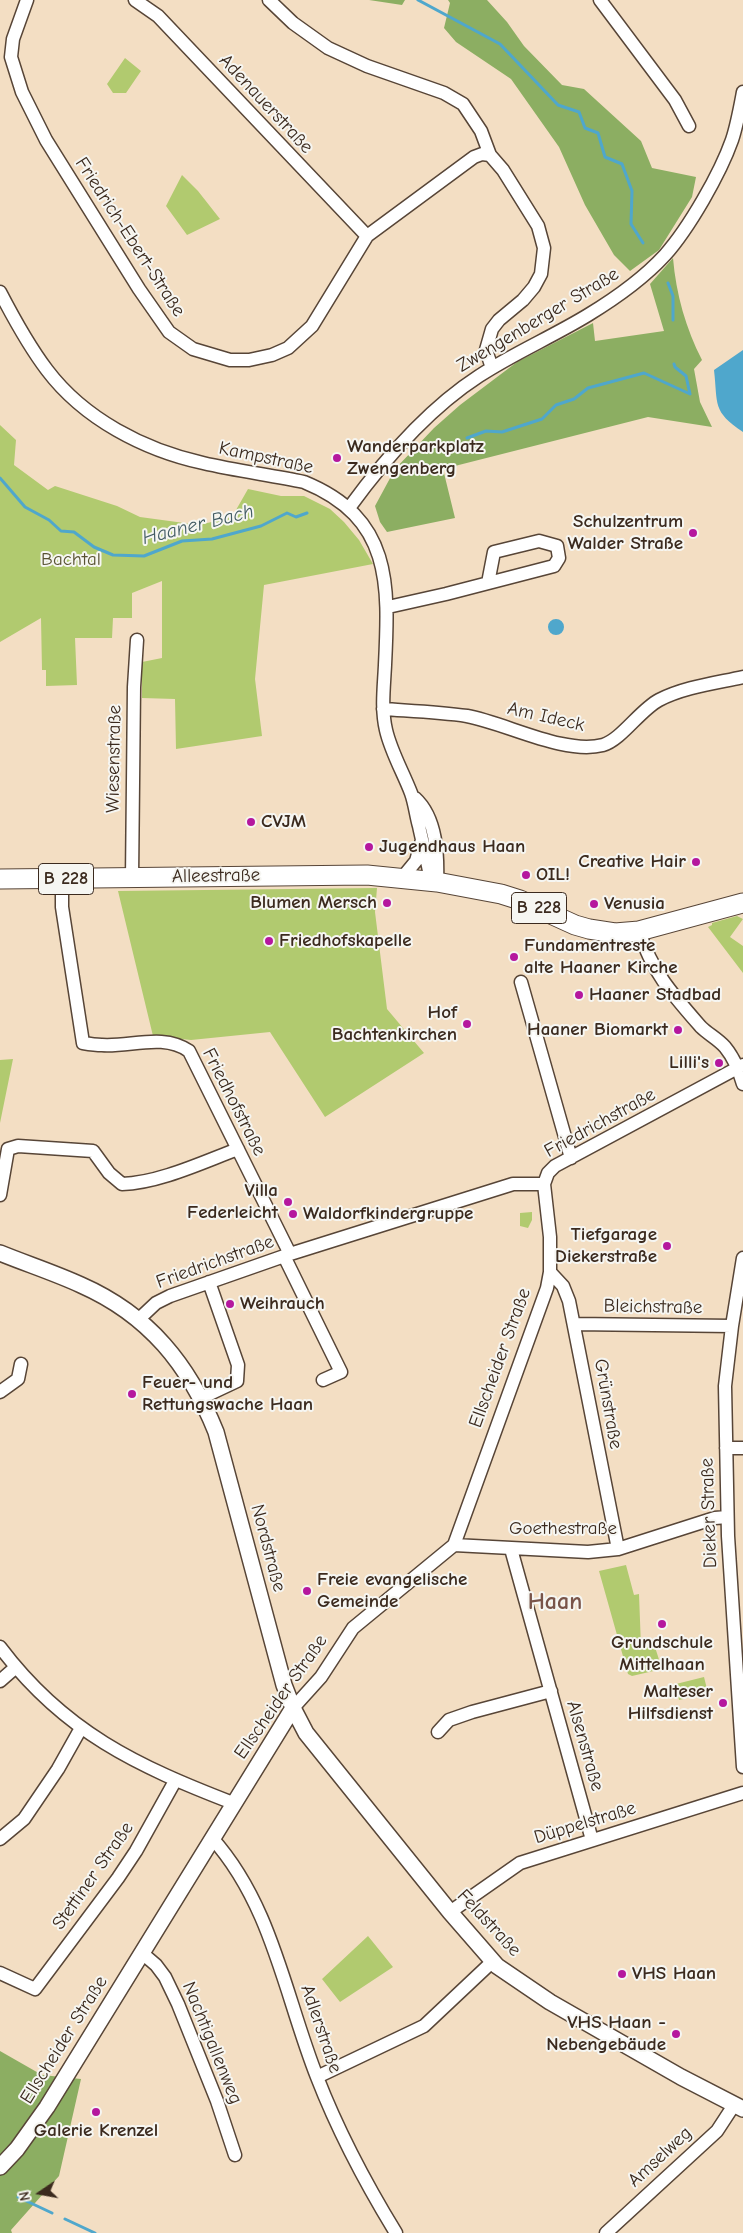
<!DOCTYPE html>
<html>
<head>
<meta charset="utf-8">
<style>
	body { margin:0 }
	#map { position:relative; width:743px; height:2233px; overflow:hidden; background:#f3dec3; font-family:"Comic Neue",sans-serif }
	canvas { display:block }
	.north { position:absolute; left:15px; top:2168px; width:50px; height:50px; -webkit-text-stroke:4px #f6f6f2; paint-order:stroke; rotate:258deg; font-size:14px; font-weight:700; line-height:20px; text-align:center; color:#3b2a1e }
	.north::after { content:''; display:block; margin:auto; width:18px; height:22px; background:#3b2a1e; clip-path:polygon(50% 0,100% 100%,50% 72%,0 100%) }
</style>
</head>
<body>
<div id="map">
<canvas width="743" height="2233"></canvas>
<div class="north">N</div>
</div>
<script>
const ctx = document.querySelector('canvas').getContext('2d');
ctx.lineJoin = 'round';
function fillPath(path, color) { ctx.fillStyle = color; ctx.fill(path, 'evenodd'); }
function strokePath(path, color, width, dash) { ctx.strokeStyle = color; ctx.lineWidth = width; ctx.lineCap = dash ? 'butt' : 'round'; ctx.setLineDash(dash || []); ctx.stroke(path); }
function write(font, color, halo, rows, align = 'center') {
  ctx.font = font + ' "Comic Neue",sans-serif'; ctx.lineWidth = 4; ctx.setLineDash([]); ctx.textBaseline = 'middle'; ctx.strokeStyle = halo; ctx.fillStyle = color; for (const [text, x, y, turn = 0] of rows) {
    ctx.save(); ctx.translate(x, y); ctx.rotate((+turn || 0) * Math.PI / 180); ctx.textAlign = isNaN(turn) ? turn : align; if (halo) ctx.strokeText(text, 0, 0); ctx.fillText(text, 0, 0); ctx.restore();
  }
}
const green = new Path2D(`
	M125 58 141 71 126 93H113L107 84Z
	M182 175 198 191 220 219 187 235 166 206Z
	M0 425 16 440 14 465 48 490 55 486 117 506 140 517 199 525 232 517 248 489 281 496H304L330 509 344 522 359 540 373 564 264 585 255 679 262 736 176 749 175 699 142 698V662L162 658V581L132 593V618H113L112 638H75L77 685 46 686V670H42L41 618 0 642Z
	M377 888 375 912 387 1009 424 1053 325 1117 270 1032 191 1040 153 1036 118 891Z
	M737 916 743 919 730 937 743 946V973L708 927 712 925V923Z
	M13 1059 0 1123V1060Z
	M532 1212V1220L528 1228 520 1226V1213Z
	M626 1565 634 1595 639 1594 641 1647H655L662 1669 632 1676 628 1674 599 1571Z
	M704 1677 708 1693 679 1700 676 1684Z
	M368 1936 393 1967 340 2002 322 1979Z`);
const forest = new Path2D(`
	M369 0H405L402 5Z
	M448 0H487L507 22 524 46 562 85 584 89 641 141 652 168 696 177 692 197 659 250 630 271 614 255 585 205 559 147 511 79 456 42 444 28 450 3Z
	M673 258C676 294 686 329 702 360L694 369 700 402 712 427 648 417 443 469 455 518 387 532 380 522 375 506 395 469 434 428 460 405 517 362 593 323 595 341 664 331 650 284Z
	M0 2051 42 2075 81 2079 59 2176 11 2230 12 2233H0Z`);
const water = new Path2D(`
	M743 350V432C712 411 718 405 714 370Z
	M548 627a8 8 0 1 1 16 0a8 8 0 1 1-16 0Z`);
const stream = new Path2D(`
	M418 0 500 44 558 105 579 112 585 128 598 133 605 157 622 164 632 191 631 224 643 243
	M668 283 673 296V320
	M674 364 675 367 686 376 690 394
	M467 438 486 431 502 432 542 419 556 405 574 399 588 388 644 373 690 394
	M0 478 25 507 49 520 61 531 74 532 94 547 113 555 144 556 182 541 212 539 261 526 287 513 296 517 307 513
	M18 2197 52 2213
	M65 2219 95 2233`);
const minor = new Path2D(`
	M27 0 13 39 11 57 22 92 46 140 139 289 169 332 193 349 230 360H249L272 355 288 348 312 326 367 236 474 157 482 154 490 155
	M135 0 158 16 367 236
	M269 0 293 23 328 48 367 66 444 93 463 104 481 131 490 155 503 170 538 226 544 248 541 274 534 287 523 300 499 320 492 329 486 350 492 368
	M600 0 675 100 689 126
	M0 292C14 319 28 345 47 370 84 419 144 450 203 463 237 471 271 475 304 482 392 518 389 584 385 665 384 687 381 709 386 730 391 752 403 772 411 793 415 804 416 816 419 826 423 845 428 863 431 882
	M349 508C384 460 428 409 479 376 514 353 552 337 588 315 616 298 643 279 665 255 689 228 720 174 732 140 737 125 740 108 743 92
	M388 607 446 594 554 566 559 558 557 546 539 541 494 552 488 583
	M383 709C411 711 439 712 467 716 506 723 564 755 603 745 621 740 640 710 659 700 684 687 716 683 743 677
	M415 798C437 818 438 856 437 882
	M132 878 134 687 137 640
	M402 878 416 861 422 840
	M62 879V907L83 1043C89 1044 96 1045 102 1045 131 1047 163 1033 189 1051L290 1254
	M639 931C652 972 673 995 701 1027 708 1034 718 1039 725 1047 734 1058 739 1070 743 1084
	M521 982 571 1158
	M0 1195 8 1149 18 1146 93 1151 109 1173 122 1184C159 1183 203 1162 238 1149
	M284 1256 341 1372 323 1380
	M743 1258 732 1326 725 1386 728 1536 743 1767
	M550 1272 563 1286 569 1301 618 1549
	M139 1319 156 1303 170 1296 290 1254 513 1184H544
	M575 1324 732 1326
	M0 1392 18 1379 21 1364
	M201 1398 237 1381 238 1365 209 1282
	M726 1448H743
	M454 1545 588 1552 618 1549 715 1518 727 1517
	M511 1549 592 1840
	M0 1647C64 1732 137 1766 233 1803
	M0 1681 16 1667
	M293 1708 321 1677 353 1628 454 1545 547 1288 550 1272V1237L544 1184 548 1173 555 1166 743 1065
	M438 1732 449 1720 472 1712 551 1691
	M212 1838C272 1905 285 1996 317 2077 338 2131 366 2184 396 2233
	M0 1839 24 1819 58 1769 81 1728
	M450 1912 520 1863 743 1793
	M142 1953 156 1965 165 1977 178 2004 217 2101 235 2155
	M0 1973 35 1989 118 1878 136 1851 175 1781
	M317 2077 424 2026 492 1962
	M606 2233 717 2131 734 2105`);
const tertiary = new Path2D(`
	M0 1253C27 1264 55 1273 81 1285 149 1315 189 1365 216 1432L284 1685 293 1708 306 1733 450 1912 497 1966 550 2002 681 2077 743 2109
	M0 2167 17 2149 47 2107 293 1708`);
const primary = new Path2D(`
	M0 879 367 875 437 882 501 894 520 900 575 925 589 929 615 933 639 931 743 903`);
const markers = [
	[337,458,5,"#b5179e"],
	[693,533,5,"#b5179e"],
	[251,822,5,"#b5179e"],
	[369,847,5,"#b5179e"],
	[696,862,5,"#b5179e"],
	[526,875,5,"#b5179e"],
	[387,903,5,"#b5179e"],
	[594,904,5,"#b5179e"],
	[269,941,5,"#b5179e"],
	[514,957,5,"#b5179e"],
	[579,995,5,"#b5179e"],
	[467,1024,5,"#b5179e"],
	[678,1030,5,"#b5179e"],
	[719,1063,5,"#b5179e"],
	[288,1202,5,"#b5179e"],
	[293,1214,5,"#b5179e"],
	[667,1246,5,"#b5179e"],
	[230,1304,5,"#b5179e"],
	[132,1394,5,"#b5179e"],
	[307,1591,5,"#b5179e"],
	[662,1624,5,"#b5179e"],
	[723,1703,5,"#b5179e"],
	[622,1974,5,"#b5179e"],
	[676,2034,5,"#b5179e"],
	[96,2112,5,"#b5179e"]
];
const shields = [
	[66,879,55],
	[539,908,55]
];
const shieldNames = [
	["B 228",66,879],
	["B 228",539,908]
];
const streetNames = [
	["Adenauerstraße",266,104,47],
	["Friedrich-Ebert-Straße",130,237,57],
	["Zwengenberger Straße",538,320,-31],
	["Kampstraße",266,458,12],
	["Am Ideck",546,717,13],
	["Wiesenstraße",114,759,-89],
	["Alleestraße",216,876,-1],
	["Friedhofstraße",234,1102,63],
	["Friedrichstraße",600,1123,-29],
	["Friedrichstraße",215,1262,-20],
	["Bleichstraße",653,1307,1],
	["Ellscheider Straße",500,1358,-70],
	["Grünstraße",608,1404,80],
	["Dieker Straße",709,1513,-92],
	["Goethestraße",563,1529],
	["Nordstraße",268,1548,75],
	["Ellscheider Straße",281,1697,-55],
	["Alsenstraße",585,1746,74],
	["Düppelstraße",585,1823,-17],
	["Stettiner Straße",93,1876,-55],
	["Feldstraße",489,1923,47],
	["Adlerstraße",321,2029,71],
	["Ellscheider Straße",64,2040,-58],
	["Nachtigallenweg",212,2043,68],
	["Amselweg",660,2157,-43]
];
const poiNames = [
	["Wanderparkplatz",347,447],
	["Zwengenberg",347,469],
	["Schulzentrum",683,522,"right"],
	["Walder Straße",683,544,"right"],
	["CVJM",261,822],
	["Jugendhaus Haan",379,847],
	["Creative Hair",686,862,"right"],
	["OIL!",536,875],
	["Blumen Mersch",377,903,"right"],
	["Venusia",604,904],
	["Friedhofskapelle",279,941],
	["Fundamentreste",524,946],
	["alte Haaner Kirche",524,968],
	["Haaner Stadbad",589,995],
	["Hof",457,1013,"right"],
	["Bachtenkirchen",457,1035,"right"],
	["Haaner Biomarkt",668,1030,"right"],
	["Lilli's",709,1063,"right"],
	["Villa",278,1191,"right"],
	["Federleicht",278,1213,"right"],
	["Waldorfkindergruppe",303,1214],
	["Tiefgarage",657,1235,"right"],
	["Diekerstraße",657,1257,"right"],
	["Weihrauch",240,1304],
	["Feuer- und",142,1383],
	["Rettungswache Haan",142,1405],
	["Freie evangelische",317,1580],
	["Gemeinde",317,1602],
	["Grundschule",662,1643,"center"],
	["Mittelhaan",662,1665,"center"],
	["Malteser",713,1692,"right"],
	["Hilfsdienst",713,1714,"right"],
	["VHS Haan",632,1974],
	["VHS Haan -",666,2023,"right"],
	["Nebengebäude",666,2045,"right"],
	["Galerie Krenzel",96,2131,"center"]
];
const parkNames = [
	["Bachtal",71,560]
];
const waterNames = [
	["Haaner Bach",198,525,-14]
];
const districtNames = [
	["Haan",555,1602]
];
fillPath(green, '#b1ca6f');
fillPath(forest, '#8cae62');
fillPath(water, '#4fa7cc');
strokePath(stream, '#4fa7cc', 3);
strokePath(minor, '#574537', 15);
strokePath(tertiary, '#574537', 18);
strokePath(primary, '#574537', 21);
strokePath(minor, '#fff', 12);
strokePath(tertiary, '#fff', 15);
strokePath(primary, '#fff', 19);
for (const [x, y, r, color] of markers) { const dot = new Path2D(); dot.arc(x, y, r, 0, 2 * Math.PI); ctx.fillStyle = color; ctx.fill(dot); strokePath(dot, '#f6f6f2', 2); }
for (const [x, y, w] of shields) { const box = new Path2D(); box.roundRect(x - w / 2, y - 15.5, w, 31, 4); ctx.fillStyle = '#f6f6f2'; ctx.fill(box); strokePath(box, '#3b2a1e', 1); }
write('bold 18px', '#3b2a1e', null, shieldNames);
write('19px', '#3b2a1e', '#f6f6f2', streetNames);
write('bold 19px', '#3b2a1e', '#f6f6f2', poiNames, 'left');
write('19px', '#585232', '#f6f6f2', parkNames);
write('italic 20px', '#435c64', '#f6f6f2', waterNames);
write('bold 24px', '#795449', '#f6f6f2', districtNames);
</script>
</body>
</html>
